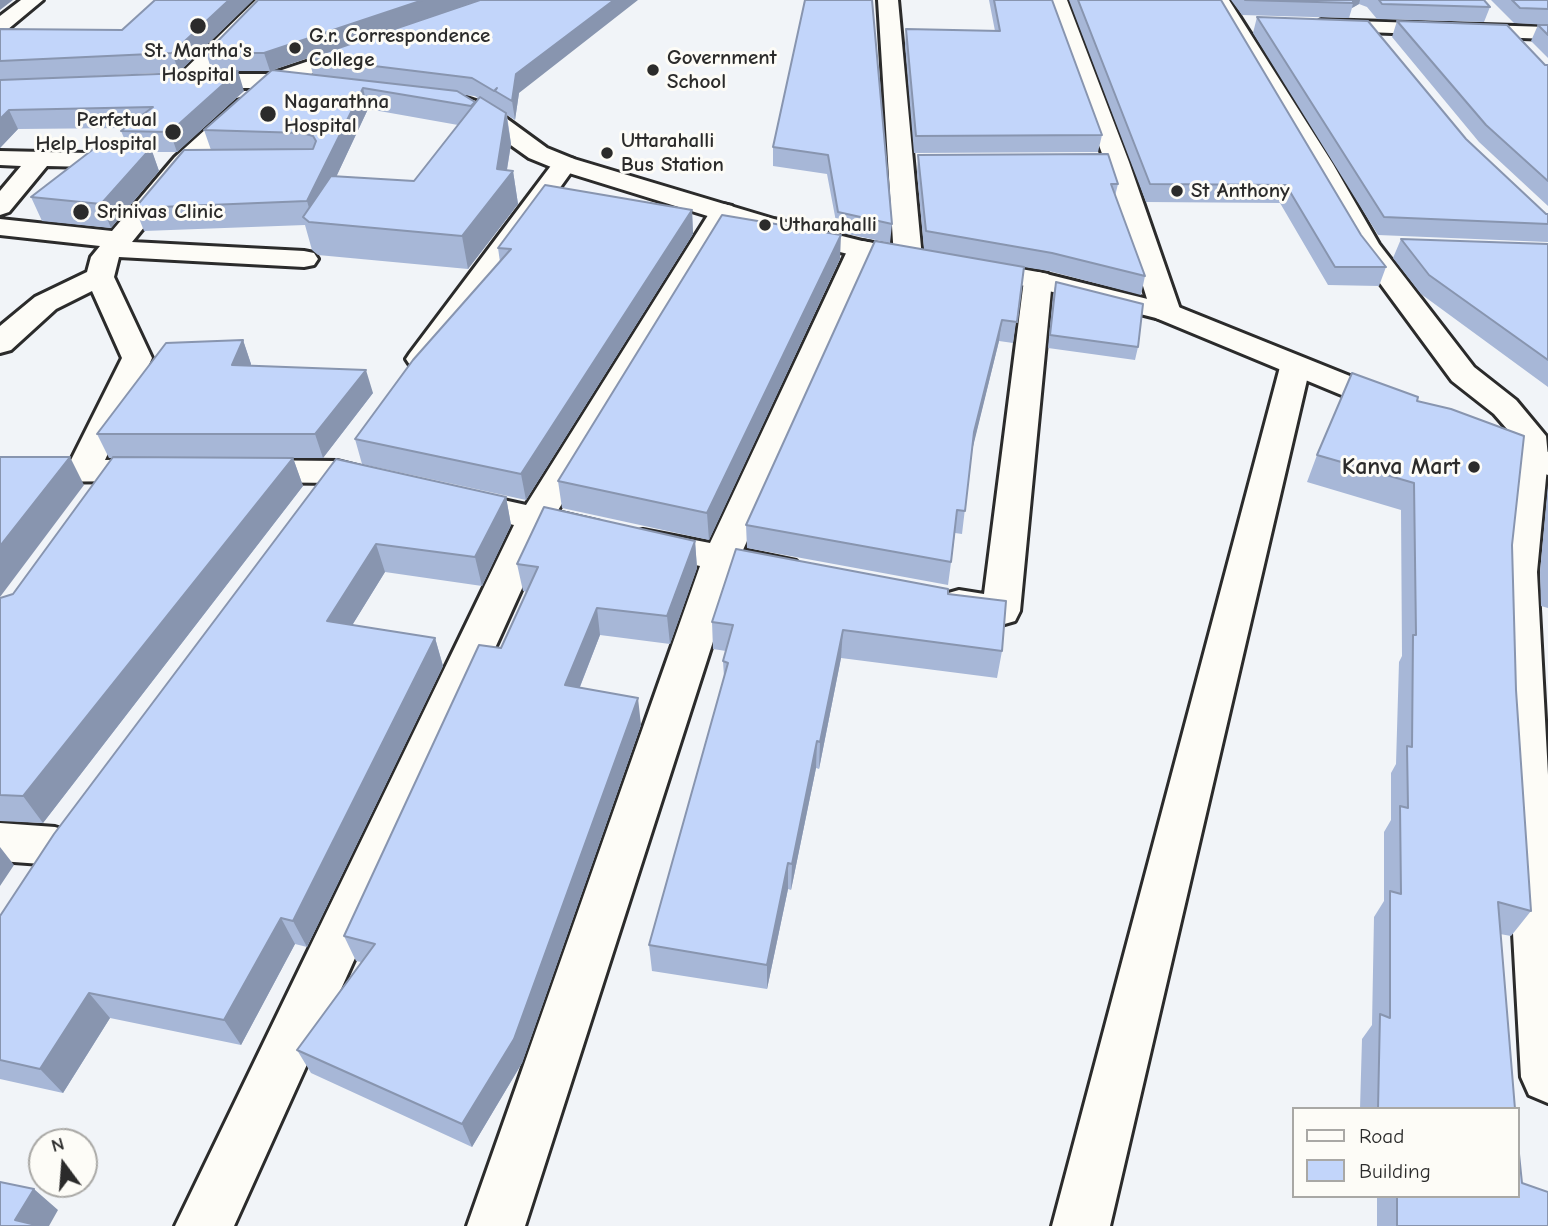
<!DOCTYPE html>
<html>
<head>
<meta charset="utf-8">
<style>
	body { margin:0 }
	#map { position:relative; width:1548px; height:1226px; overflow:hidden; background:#f1f4f8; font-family:"Comic Neue",sans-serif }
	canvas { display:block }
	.legend { position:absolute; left:1292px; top:1107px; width:228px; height:91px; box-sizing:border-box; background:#fdfcf7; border:2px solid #a9a8a5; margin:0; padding:9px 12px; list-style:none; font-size:21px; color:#2b2b2b }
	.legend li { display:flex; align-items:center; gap:14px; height:35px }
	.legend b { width:35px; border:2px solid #a9a8a5 }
	.north { position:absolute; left:28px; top:1128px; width:70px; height:70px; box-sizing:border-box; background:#fdfcf7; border:2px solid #a9a8a5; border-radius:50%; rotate:344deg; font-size:19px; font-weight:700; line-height:28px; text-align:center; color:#2b2b2b }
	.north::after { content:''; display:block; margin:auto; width:24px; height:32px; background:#2b2b2b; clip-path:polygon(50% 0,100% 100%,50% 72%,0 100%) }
</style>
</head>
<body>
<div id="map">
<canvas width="1548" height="1226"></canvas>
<ul class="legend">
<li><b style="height:9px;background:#fdfcf7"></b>Road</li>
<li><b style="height:19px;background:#c2d5fa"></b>Building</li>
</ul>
<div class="north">N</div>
</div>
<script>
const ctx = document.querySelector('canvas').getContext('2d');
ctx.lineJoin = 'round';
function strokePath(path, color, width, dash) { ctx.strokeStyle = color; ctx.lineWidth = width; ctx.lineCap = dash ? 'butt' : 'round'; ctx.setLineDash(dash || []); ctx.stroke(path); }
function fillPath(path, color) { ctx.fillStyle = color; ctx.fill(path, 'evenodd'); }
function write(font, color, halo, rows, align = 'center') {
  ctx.font = font + ' "Comic Neue",sans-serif'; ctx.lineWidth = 6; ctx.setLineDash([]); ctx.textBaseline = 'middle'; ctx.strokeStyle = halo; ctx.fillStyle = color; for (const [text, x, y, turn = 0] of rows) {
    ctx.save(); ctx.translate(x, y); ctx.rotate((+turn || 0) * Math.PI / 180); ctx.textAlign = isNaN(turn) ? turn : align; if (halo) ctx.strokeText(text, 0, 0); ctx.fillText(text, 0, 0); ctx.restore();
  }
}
const street = new Path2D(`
	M21 0H43L7 30 0 32V16Z
	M256 0H277L194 86H178L175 81 178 76Z
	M878 0H898L922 258 918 264H898L894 258Z
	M1047 0H1067L1129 162 1181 312 1176 318 1166 321 1156 318 1151 312 1105 162Z
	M1209 0H1229L1333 164 1379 244 1474 367 1516 400 1546 436 1548 457 1537 572 1548 775V1103L1529 1095 1521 1077 1501 717 1499 572 1514 457V437L1494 414 1452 381 1357 252 1309 164Z
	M1321 20 1548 27V39L1314 30 1311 26Z
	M245 99 256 106 253 111 193 167 132 242 304 251 314 253 318 259 314 265 304 267 119 257 114 277 152 358 105 460 157 459 169 462 174 470 169 478 157 481 0 482V460H71L122 358 92 291 56 309 11 350 0 353V326L35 297 87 272 91 257 100 246 0 235V219L112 231 175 157 237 101Z
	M0 151 131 154 140 156 143 161 140 166 131 168 47 166 9 212 0 215V191L21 166 0 165Z
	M565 157 574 159 577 164 432 365 421 368 410 365 406 359 410 353 556 159Z
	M723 204 732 206 736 212 557 512 600 522 605 530 600 538 587 542 547 533 234 1226H175L514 525 446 509 441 501 446 493 458 490 526 505 710 212 714 206Z
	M862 241 872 243 876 249 743 550 796 561 802 570 796 579 783 583 735 573 525 1226H467L700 566 630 551 625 542 630 533 643 530 710 543 848 249 852 243Z
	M1038 272 1048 274 1052 280 1020 611 1015 621 1001 625 945 612 940 603 945 594 959 590 984 594 1024 280 1028 274Z
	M1295 358 1306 360 1310 367 1110 1226H1052L1280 367 1284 360Z
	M245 460 337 461 388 474 393 482 388 490 376 493 337 483 245 482 233 479 228 471 233 463Z
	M0 823 55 827 71 832 78 846 71 860 55 865 0 861Z`);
const secondary = new Path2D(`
	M360 44 367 46 370 50 367 54 272 88H187L176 81 187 74H270Z
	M464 97 488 105 547 148 574 159 774 219 862 241 1038 272 1176 306 1407 399 1412 406 1407 413 1396 416 1385 413 1156 318 1037 288 852 255 756 231 556 169 529 158 453 104 456 99Z
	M1475 426 1548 452V475L1463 443 1459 436 1463 429Z`);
const wall = new Path2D(`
	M155 0H253L179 72 31 79 244 91 177 152H152L159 171 111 228 42 221 31 197 128 147 121 131 126 128 18 129 0 148V29L122 30Z
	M258 0 273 70 313 75 309 58 480 0 519 93 515 120 507 115 511 144 507 170 513 171 518 204 468 269 318 255 312 250 305 225 144 231 135 208 211 150 204 130 272 71H212L206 53ZM464 95 475 96 479 99 475 102ZM368 109 458 125 414 181 336 177Z
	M805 0 892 224 890 243 838 232 827 174 773 166V147Z
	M989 0H1052L1102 135 1098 152 914 153 905 45 906 29 995 31Z
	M1069 0H1221L1361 235 1386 267 1379 286 1328 285 1280 203 1146 202Z
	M1231 0H1484L1490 7 1484 22 1377 19 1367 7 1359 4 1352 8 1349 18 1242 15Z
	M1491 0H1548V25L1514 23Z
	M1257 17 1466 139 1546 214H1548V242L1378 235 1253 33Z
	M1397 21 1548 65V206L1479 142 1392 37Z
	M1538 25H1548V58L1531 41Z
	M918 155 1118 184 1115 196 1145 276 1141 295 1049 271 1024 267 1013 343 999 341 972 449 962 534 955 533 948 585 747 548 746 525 924 249 917 173Z
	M692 210 693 234 526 500 362 464 355 439 500 262 498 248Z
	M1401 239 1548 244V387L1421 294 1393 258Z
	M840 259 709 540 562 508 558 481Z
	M1056 282 1138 347 1135 360 1048 348 1053 295Z
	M243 340 251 364V366L373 393 323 458H293L303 486 43 823 0 821V598L13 594 112 458H109L97 434Z
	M1417 401 1512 545 1516 690 1531 911 1511 936 1500 934 1515 1109H1360L1362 1039 1372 1025 1374 917 1384 901V832L1391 820V773L1396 764 1399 662 1402 656 1401 510 1307 482 1317 455Z
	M336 459 506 497 511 525 482 586 385 572 352 625 435 638 443 666 307 947 295 944 241 1045 110 1018 63 1093 0 1079V916Z
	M1548 485V608L1541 606 1540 572Z
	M695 541 697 568 670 644 600 635 580 687 641 725 522 1063 472 1147 311 1073 297 1050 361 962 356 961 344 936 501 648 527 592 523 591 517 564Z
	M948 594 1002 651 997 678 841 658 819 769 816 768 791 890 788 889 767 989 652 971 649 945 724 677 723 661 726 651 713 649 712 622Z
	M1522 1183 1548 1226H1377V1196H1518Z`);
const shadedWall = new Path2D(`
	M0 0H13L0 10Z
	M229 0H253L179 72 172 53Z
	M423 0H479L270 71 264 53Z
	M614 0H638L519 93 515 120 512 101 516 74Z
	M1350 0H1360L1359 4 1352 8 1353 3Z
	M238 71 244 91 177 152 170 132Z
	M363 88 368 109 315 222H313L307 201Z
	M9 110 18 129 0 148V119Z
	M506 113 511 144 505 181 513 171 518 204 468 269 462 236 497 169Z
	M151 148 159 171 111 228 101 204Z
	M692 210 693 234 526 500 521 474Z
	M841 235 840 259 709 540 707 513Z
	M1002 320 999 341 971 455 974 432Z
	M243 340 251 364 240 389 232 365Z
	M366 370 373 393 323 458 315 434Z
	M70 457 84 485 0 597V546Z
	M293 458 303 486 43 823 23 796Z
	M506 497 511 525 482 586 475 557Z
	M695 541 697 568 670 644 667 616Z
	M376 544 385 572 337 650 327 621Z
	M597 608 600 635 570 712 565 685Z
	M843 630 841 658 819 769 820 742Z
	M435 638 443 666 307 947 293 921Z
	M638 698 641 725 522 1063 472 1147 462 1124Z
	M817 741 816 768 791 890 792 864Z
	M0 847 14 865 0 886Z
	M788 863V889L767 989V965Z
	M281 918 295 944 241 1045 224 1020Z
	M89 993 110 1018 63 1093 40 1069Z
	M34 1189 58 1210 49 1226H22L15 1220Z`);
const building = new Path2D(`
	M155 0H229L172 53 0 61V29L122 30Z
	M258 0H423L264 53H206Z
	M480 0H614L516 74 512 101 495 91 497 88 494 91 472 78 309 58Z
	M805 0H872L892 224 838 212 828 155 773 147Z
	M994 0H1052L1102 135 916 136 906 29 1000 31Z
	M1078 0H1221L1361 235 1386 267H1335L1286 185 1150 184Z
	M1245 0H1353V3Z
	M1379 0H1484L1490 7 1382 4Z
	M1512 0H1548V9L1520 8Z
	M1257 17 1368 21 1466 139 1546 214H1548V224L1384 217Z
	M1397 21 1507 25 1545 65H1548V181L1486 125Z
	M1538 25H1548V35Z
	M272 70 457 91 475 102 471 106 363 88 307 201 135 208 184 150 313 149 316 141 313 136 302 133 204 130Z
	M238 71 170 132 121 131 153 107 9 110 0 119V80Z
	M480 97 506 113 497 169 513 171 462 236 309 222 303 217 331 176 414 181Z
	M96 147 151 148 101 204 31 197Z
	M1108 154 1118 184H1111L1145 276 1052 253 926 231 918 155Z
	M545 185 692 210 521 474 355 439 413 360 511 249 498 248Z
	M722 215 841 235 707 513 558 481Z
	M1401 239 1548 244V360L1429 275Z
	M875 241 1024 267 1017 322 1002 320 974 432 965 511 957 510 951 562 746 525Z
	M1056 282 1143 304 1138 347 1050 335Z
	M243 340 232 365 366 370 315 434H97L166 343Z
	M1352 373 1418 397 1417 401 1451 409 1524 436 1512 545 1516 690 1531 911 1498 902 1515 1109H1378L1380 1014 1390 1018V891L1401 894 1400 806 1408 808 1407 746 1412 747 1413 635H1416L1414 483 1317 455Z
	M0 457H70L0 546Z
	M113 457 293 458 23 796 0 795V598L13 594Z
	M336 459 506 497 475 557 376 544 327 621 435 638 293 921 281 918 224 1020 89 993 40 1069 0 1060V916L54 834Z
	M544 507 695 541 667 616 597 608 565 685 638 698 514 1039 462 1124 297 1050 375 944 344 936 479 645 501 648 538 567 517 564Z
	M736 549 948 589V594L1006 601 1002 651 843 630 820 742 817 741 792 864 788 863 767 965 649 945 728 663 723 661 733 625 712 622Z
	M1518 1144 1522 1183 1548 1192V1226H1397V1196H1518Z
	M0 1182 34 1189 15 1220 40 1226H0Z`);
const markers = [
	[198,26,9,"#2b2b2b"],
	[295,48,7,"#2b2b2b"],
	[653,70,7,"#2b2b2b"],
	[268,114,9,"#2b2b2b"],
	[173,132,9,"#2b2b2b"],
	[607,153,7,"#2b2b2b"],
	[1177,191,7,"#2b2b2b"],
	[81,212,9,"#2b2b2b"],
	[765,225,7,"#2b2b2b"],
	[1474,467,7,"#2b2b2b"]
];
const farPoinames = [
	["G.r. Correspondence",309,36],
	["College",309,60],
	["St. Martha's",198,51,"center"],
	["Hospital",198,75,"center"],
	["Government",667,58],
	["School",667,82],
	["Nagarathna",284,102],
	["Hospital",284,126],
	["Perfetual",157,120,"right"],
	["Help Hospital",157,144,"right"],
	["Uttarahalli",621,141],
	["Bus Station",621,165],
	["St Anthony",1191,191],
	["Srinivas Clinic",97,212],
	["Utharahalli",779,225]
];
const poiNames = [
	["Kanva Mart",1460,467]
];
strokePath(street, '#2b2b2b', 6);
strokePath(secondary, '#2b2b2b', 6);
fillPath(street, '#fdfcf7');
fillPath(secondary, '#fdfcf7');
fillPath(wall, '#a7b7d7');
fillPath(shadedWall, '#8895af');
fillPath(building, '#c2d5fa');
strokePath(building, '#8895af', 2);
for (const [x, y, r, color] of markers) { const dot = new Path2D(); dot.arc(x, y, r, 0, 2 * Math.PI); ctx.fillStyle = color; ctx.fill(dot); strokePath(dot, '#fdfcf7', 2.5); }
write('bold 21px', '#2b2b2b', '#fdfcf7', farPoinames, 'left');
write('bold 24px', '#2b2b2b', '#fdfcf7', poiNames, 'right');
</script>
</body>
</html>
